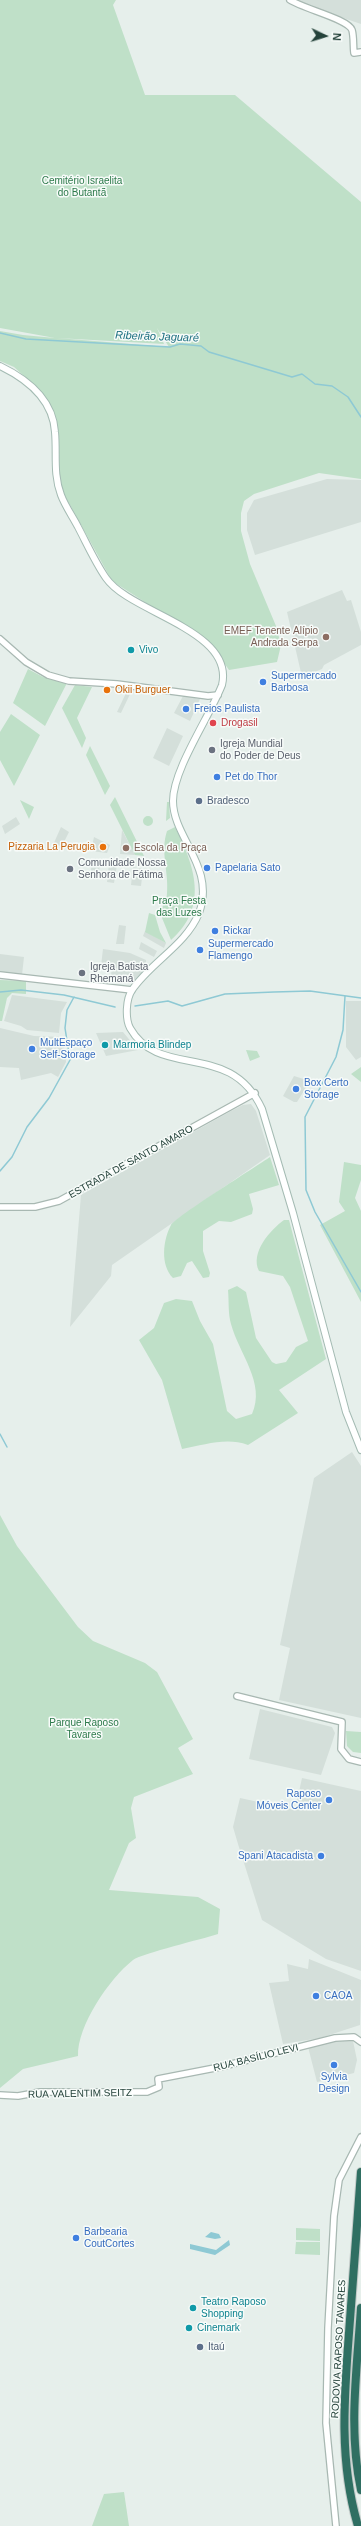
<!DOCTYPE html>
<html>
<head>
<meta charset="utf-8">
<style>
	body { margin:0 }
	#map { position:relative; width:361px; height:2526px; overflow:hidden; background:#e6efeb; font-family:Helvetica,sans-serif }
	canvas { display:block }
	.north { position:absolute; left:305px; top:16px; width:40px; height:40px; -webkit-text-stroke:3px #f7fbf9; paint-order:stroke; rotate:94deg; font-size:11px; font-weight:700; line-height:16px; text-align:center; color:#24423a }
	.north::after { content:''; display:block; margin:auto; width:14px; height:18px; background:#24423a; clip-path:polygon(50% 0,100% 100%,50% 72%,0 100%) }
</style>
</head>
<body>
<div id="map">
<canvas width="361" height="2526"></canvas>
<div class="north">N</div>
</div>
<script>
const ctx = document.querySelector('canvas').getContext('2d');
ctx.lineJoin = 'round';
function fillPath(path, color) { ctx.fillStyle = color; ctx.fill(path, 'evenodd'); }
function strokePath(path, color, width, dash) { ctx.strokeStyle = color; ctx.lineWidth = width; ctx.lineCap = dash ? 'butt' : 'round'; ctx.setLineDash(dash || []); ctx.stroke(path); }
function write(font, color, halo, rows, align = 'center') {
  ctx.font = font + ' Helvetica,sans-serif'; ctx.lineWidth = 3; ctx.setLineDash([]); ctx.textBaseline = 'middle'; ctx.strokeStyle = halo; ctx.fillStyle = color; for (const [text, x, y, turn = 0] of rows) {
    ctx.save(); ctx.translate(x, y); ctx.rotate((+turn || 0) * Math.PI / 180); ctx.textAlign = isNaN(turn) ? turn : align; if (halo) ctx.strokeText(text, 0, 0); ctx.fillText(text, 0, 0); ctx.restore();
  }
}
const built = new Path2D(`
	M298 0H361V24L305 5Z
	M327 479 361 480V522L255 555 247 530V513L254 500Z
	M342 590 347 601 351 600 361 632V645L324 665 322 669 302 677 287 612Z
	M127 691 131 692 121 713 117 712Z
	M183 696 200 699 190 721 174 713Z
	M167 728 183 736 169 766 153 758Z
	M16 817 20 824 5 834 2 826Z
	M61 827 69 832 62 846 53 845Z
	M122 830 135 855 120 854Z
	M94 837 110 845 107 853 91 851Z
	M92 862 100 863 98 880 90 879Z
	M109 864 117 865 114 883 107 882Z
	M133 867 143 869 141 886 131 885Z
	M119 925 126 926 124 944H116Z
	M145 931 166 943 164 948 143 936Z
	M141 942 157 951 154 957 139 949Z
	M103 949 130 953 146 960V969L135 980 131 978 128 983 111 975 112 968 101 966Z
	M0 954 24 957 22 975 0 972Z
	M12 995 67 1002 61 1013 59 1033 27 1030 21 1026 4 1021Z
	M346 1001H361V1057L356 1060 346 1047Z
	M0 1028 34 1036 63 1037 66 1062 58 1077 51 1073 21 1080 19 1068 0 1067Z
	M123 1032 138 1050 106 1056 96 1033Z
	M294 1076 310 1081 297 1102H294L283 1096Z
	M251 1104 256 1111 270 1155 112 1265 111 1276 70 1327 81 1195 231 1111 243 1105Z
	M352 1452 361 1466V1718L279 1700 290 1648 280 1645 314 1478Z
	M260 1709 332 1727 335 1733 332 1743 321 1775 249 1759Z
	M302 1778 361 1791V1971L326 1959 262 1920 238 1844 233 1827 240 1798 295 1810Z
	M309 1959 361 1980 360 2025 320 2038 283 2044 269 1983 289 1981 287 1964 308 1969Z
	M338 2040 353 2041 357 2060 354 2073 317 2082 308 2047Z`);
const green = new Path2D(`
	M0 0H116L113 5 145 95H235L361 202V479L319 473 254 494 244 501 241 513V531L250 564 276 626 281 645 277 662 229 670 212 645 112 581 64 494 56 469 55 442 48 409 36 387 14 367 0 361V331L23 335 55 338 0 328ZM157 328 169 347 57 338 164 344Z
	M28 669 43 677 67 683 45 726 13 703Z
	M75 685 92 687 77 718 86 738 82 748 62 708Z
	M11 714 40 735 14 786 0 760V732Z
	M90 746 110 786 105 795 86 755Z
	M115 797 144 856 135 855 110 805Z
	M20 800 34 807 29 819Z
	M167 802H169L170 818 166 821Z
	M143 821a5 5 0 1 1 10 0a5 5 0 1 1-10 0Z
	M175 827C195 866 209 907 171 940L160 913C162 906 167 901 167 893 169 872 160 852 167 831Z
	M149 913 155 915 160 932 166 943 145 932Z
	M0 980 26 981V994L12 993 7 998 2 1021H0Z
	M246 1050 257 1051 260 1057 250 1061Z
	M361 1067V1082L351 1074Z
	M270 1157 279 1185 249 1194 253 1209 252 1214 231 1222 219 1221 203 1231V1251L210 1273 209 1277 203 1278 192 1261 187 1263 181 1276 173 1278C160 1265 163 1240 171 1225 174 1218 257 1166 270 1157Z
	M344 1162 361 1165V1180L355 1198 361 1211V1302L320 1225 345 1211 339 1202Z
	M284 1220H289L326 1359 279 1390 298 1413 248 1445C226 1437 205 1445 182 1449L162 1380 139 1340 154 1328 164 1303 176 1299 192 1301 200 1321 213 1344 227 1411 236 1419 252 1414C266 1383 239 1354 231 1324 228 1314 229 1301 228 1290L237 1286 246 1292 256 1338 272 1362 276 1364 286 1362 296 1347 308 1341 290 1287 283 1276 259 1271C250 1253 270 1230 284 1220Z
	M0 1515 17 1546 78 1627 93 1641 145 1663 157 1672 193 1739 178 1748 193 1774 134 1797 131 1808 136 1838 129 1843 109 1890 198 1897 220 1909 218 1934C203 1939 143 1953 133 1960 109 1979 77 2026 78 2056L23 2069 0 2088Z
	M346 1731 361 1732V1753L353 1752 347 1746Z
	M296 2228 320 2229V2241L296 2240Z
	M296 2242H320V2255L295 2254Z
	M124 2492 129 2526H92L104 2494Z`);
const water = new Path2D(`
	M211 2232 219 2234 221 2238 215 2239 205 2237Z
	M229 2240 230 2245 215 2255 190 2249V2244L216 2250Z`);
const stream = new Path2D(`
	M0 333 26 339 170 347 180 344 201 346 209 352 292 377 302 374 315 384 332 386 348 397 361 417
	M0 992 21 990 64 995 115 1007
	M345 996 343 1030 336 1057 305 1117 306 1190 315 1212 361 1292
	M135 1006 168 1001 182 1006 225 994 274 992 310 991 361 998
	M0 1171 12 1157 27 1127 49 1098 70 1060 65 1028 67 1010 74 997
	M0 1434 7 1447`);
const tertiary = new Path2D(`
	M290 0C304 9 348 19 352 30 354 37 353 46 354 53L361 52
	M0 639 26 662 48 675 69 681 117 684 208 696 218 695
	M0 975 132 990
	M0 1207H35L59 1201 255 1093
	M237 1696 342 1722 341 1749 349 1759 361 1762
	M0 2095 18 2096 40 2092H147L159 2087 158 2079 220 2067 335 2038 354 2037 361 2042
	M336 2526 326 2423 328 2328 334 2216 339 2180 361 2137`);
const secondary = new Path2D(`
	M0 366C27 379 53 400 55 432 57 454 53 474 61 495 65 506 73 517 78 527 87 544 95 562 106 578 130 613 235 630 222 685 210 716 173 769 173 801 173 838 216 867 199 913 186 945 151 962 132 990 126 999 125 1018 130 1028 160 1081 230 1039 262 1109L293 1213 346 1412 361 1450`);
const motorway = new Path2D(`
	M361 2308C357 2369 348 2430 361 2490
	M358 2526C339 2462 344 2398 349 2333 353 2279 357 2225 361 2172`);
const markers = [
	[326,637,4,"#8d6e63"],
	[131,650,4,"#0f9aa8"],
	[263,682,4,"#3f7fe0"],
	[107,690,4,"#e8710a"],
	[186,709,4,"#3f7fe0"],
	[213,723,4,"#e0444e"],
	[212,750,4,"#6b7280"],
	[217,777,4,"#3f7fe0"],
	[199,801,4,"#5c6f8a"],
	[103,847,4,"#e8710a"],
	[126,848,4,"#8d6e63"],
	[207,868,4,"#3f7fe0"],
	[70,869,4,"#6b7280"],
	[215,931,4,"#3f7fe0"],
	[200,950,4,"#3f7fe0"],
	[82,973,4,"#6b7280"],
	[105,1045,4,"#0f9aa8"],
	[32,1049,4,"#3f7fe0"],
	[296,1089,4,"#3f7fe0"],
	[329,1800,4,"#3f7fe0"],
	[321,1856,4,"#3f7fe0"],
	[316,1996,4,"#3f7fe0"],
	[334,2065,4,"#3f7fe0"],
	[76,2238,4,"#3f7fe0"],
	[193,2308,4,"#0f9aa8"],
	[189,2328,4,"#0f9aa8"],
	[200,2347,4,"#5c6f8a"]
];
const parkNames = [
	["Cemitério Israelita",82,181],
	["do Butantã",82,193],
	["Praça Festa",179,901],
	["das Luzes",179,913],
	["Parque Raposo",84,1723],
	["Tavares",84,1735]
];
const educationNames = [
	["EMEF Tenente Alípio",318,631],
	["Andrada Serpa",318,643],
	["Escola da Praça",134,848,"left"]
];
const cultureNames = [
	["Vivo",139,650],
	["Marmoria Blindep",113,1045],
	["Teatro Raposo",201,2302],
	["Shopping",201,2314],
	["Cinemark",197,2328]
];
const shopNames = [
	["Supermercado",271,676],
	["Barbosa",271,688],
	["Freios Paulista",194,709],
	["Pet do Thor",225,777],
	["Papelaria Sato",215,868],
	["Rickar",223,931],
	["Supermercado",208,944],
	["Flamengo",208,956],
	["MultEspaço",40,1043],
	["Self-Storage",40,1055],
	["Box Certo",304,1083],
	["Storage",304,1095],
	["Raposo",321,1794,"right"],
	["Móveis Center",321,1806,"right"],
	["Spani Atacadista",313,1856,"right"],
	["CAOA",324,1996],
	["Sylvia",334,2077,"center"],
	["Design",334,2089,"center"],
	["Barbearia",84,2232],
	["CoutCortes",84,2244]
];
const foodNames = [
	["Okii Burguer",115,690],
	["Pizzaria La Perugia",95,847,"right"]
];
const healthNames = [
	["Drogasil",221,723]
];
const worshipNames = [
	["Igreja Mundial",220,744],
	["do Poder de Deus",220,756],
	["Comunidade Nossa",78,863],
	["Senhora de Fátima",78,875],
	["Igreja Batista",90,967],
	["Rhemaná",90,979]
];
const serviceNames = [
	["Bradesco",207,801],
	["Itaú",208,2347]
];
const streetNames = [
	["ESTRADA DE SANTO AMARO",131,1162,-29],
	["RUA BASÍLIO LEVI",256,2058,-14],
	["RUA VALENTIM SEITZ",80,2094,-1],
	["RODOVIA RAPOSO TAVARES",339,2349,-87]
];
const waterNames = [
	["Ribeirão Jaguaré",157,337,2]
];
fillPath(built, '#d4dfda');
fillPath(green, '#bfe0c8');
fillPath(water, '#8ec9d4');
strokePath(stream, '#8ec9d4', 1.5);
strokePath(tertiary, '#a8b8b2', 8);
strokePath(secondary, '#a4bbb3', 8);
strokePath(motorway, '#c2cac8', 10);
strokePath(tertiary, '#fff', 5.5);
strokePath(secondary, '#fff', 6);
strokePath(motorway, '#2f6f62', 8);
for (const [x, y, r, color] of markers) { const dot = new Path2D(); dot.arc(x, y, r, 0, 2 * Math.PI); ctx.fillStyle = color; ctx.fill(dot); strokePath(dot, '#f7fbf9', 1.5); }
write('10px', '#2d7a4b', '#f7fbf9', parkNames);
write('10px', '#785e54', '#f7fbf9', educationNames, 'right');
write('10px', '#0d838f', '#f7fbf9', cultureNames, 'left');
write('10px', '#366cbe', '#f7fbf9', shopNames, 'left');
write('10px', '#c56008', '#f7fbf9', foodNames, 'left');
write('10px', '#be3a42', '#f7fbf9', healthNames, 'left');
write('10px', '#5b616d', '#f7fbf9', worshipNames, 'left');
write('10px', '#4e5e75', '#f7fbf9', serviceNames, 'left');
write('10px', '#24423a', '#f7fbf9', streetNames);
write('italic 11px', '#1c6f80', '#f7fbf9', waterNames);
</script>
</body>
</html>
